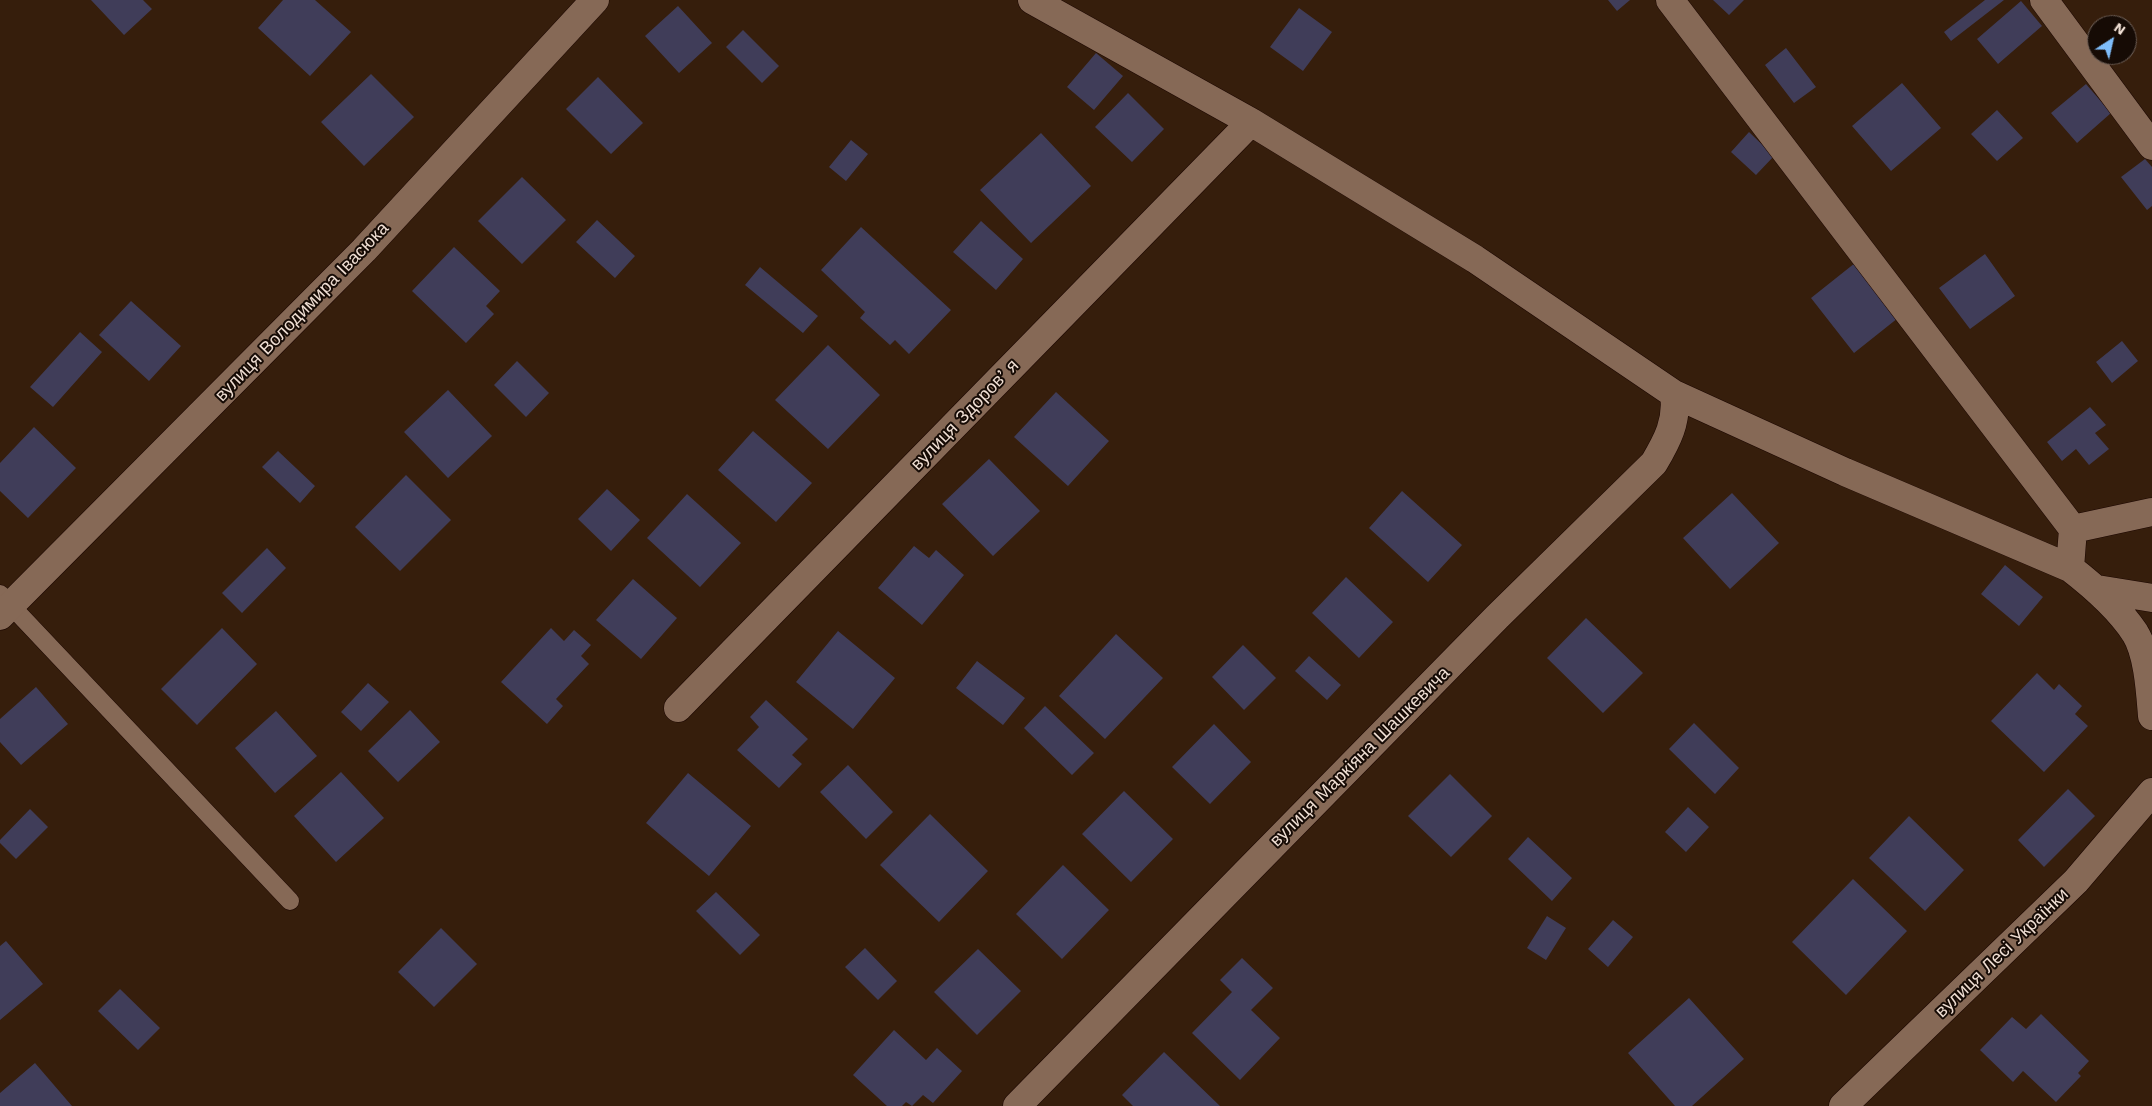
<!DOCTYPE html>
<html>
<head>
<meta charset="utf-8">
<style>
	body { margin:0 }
	#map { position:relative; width:2152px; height:1106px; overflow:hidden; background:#361e0c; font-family:"Work Sans",sans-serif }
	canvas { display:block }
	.north { position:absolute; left:2087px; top:15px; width:50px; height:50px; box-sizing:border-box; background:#160b05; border:1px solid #6d5f57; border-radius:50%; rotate:35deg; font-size:14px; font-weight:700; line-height:20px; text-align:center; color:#efded3 }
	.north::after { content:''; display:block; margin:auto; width:18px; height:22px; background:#7fbdfa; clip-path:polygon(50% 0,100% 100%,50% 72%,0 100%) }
</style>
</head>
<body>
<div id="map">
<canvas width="2152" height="1106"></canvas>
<div class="north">N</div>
</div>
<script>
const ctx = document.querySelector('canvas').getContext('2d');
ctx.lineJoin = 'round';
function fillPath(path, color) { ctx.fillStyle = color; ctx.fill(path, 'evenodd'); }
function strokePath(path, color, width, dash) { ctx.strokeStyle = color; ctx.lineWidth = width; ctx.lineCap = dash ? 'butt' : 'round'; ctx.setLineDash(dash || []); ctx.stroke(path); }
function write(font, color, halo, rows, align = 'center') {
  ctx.font = font + ' "Work Sans",sans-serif'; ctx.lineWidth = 4; ctx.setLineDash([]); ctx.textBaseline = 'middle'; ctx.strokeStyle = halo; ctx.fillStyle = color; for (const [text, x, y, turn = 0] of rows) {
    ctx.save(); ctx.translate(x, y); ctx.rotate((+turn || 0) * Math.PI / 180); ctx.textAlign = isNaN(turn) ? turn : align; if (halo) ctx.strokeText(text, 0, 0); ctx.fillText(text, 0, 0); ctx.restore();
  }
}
const building = new Path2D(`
	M91 0H143L152 9 124 35Z
	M283 0H315L351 32 310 76 258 28Z
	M1608 0H1630L1617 11Z
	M1713 0H1744L1729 15Z
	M1985 0H2004L1951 41 1944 32Z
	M2021 1 2042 26 1998 64 1977 39Z
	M678 6 712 43 679 73 645 36Z
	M1299 8 1332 32 1303 71 1270 47Z
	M743 30 779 66 762 83 726 47Z
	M1786 48 1816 87 1794 103 1765 65Z
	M1096 53 1123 76 1094 110 1067 87Z
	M371 74 414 117 364 166 321 122Z
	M598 77 643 123 611 154 566 109Z
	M1902 83 1941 128 1891 171 1852 126Z
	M2086 84 2111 113 2077 143 2051 113Z
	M1128 93 1164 129 1132 162 1095 127Z
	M1997 110 2023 138 1997 161 1971 134Z
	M1749 132 1774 156 1756 175 1731 152Z
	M1041 133 1091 186 1031 243 980 190Z
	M851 140 868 154 846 181 829 167Z
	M2145 159 2152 167V206L2147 210 2121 177Z
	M522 177 566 220 522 264 478 221Z
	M597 220 635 256 615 278 576 242Z
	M981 221 1023 259 996 290 953 252Z
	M861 227 951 310 909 354 895 340 890 345 860 318 865 312 821 270Z
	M454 247 500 291 486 306 494 314 466 343 412 291Z
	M1985 254 2015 296 1970 329 1939 288Z
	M1855 263 1898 318 1854 353 1811 298Z
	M760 267 818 316 803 333 745 285Z
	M131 301 181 346 149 381 99 335Z
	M80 332 102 352 53 407 30 387Z
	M2122 341 2138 361 2112 383 2096 362Z
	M828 345 880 395 828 449 775 400Z
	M517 361 549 393 526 417 494 385Z
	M448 390 492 436 448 478 404 432Z
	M1056 392 1109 441 1068 486 1014 437Z
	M2090 407 2106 425 2095 433 2109 449 2089 465 2076 449 2062 461 2047 442Z
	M34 427 76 468 28 518 0 491V463Z
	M753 431 812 483 776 522 718 470Z
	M278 451 315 486 300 503 262 467Z
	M989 459 1040 511 993 556 942 504Z
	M406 475 451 520 400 571 355 527Z
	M607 489 640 520 611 551 578 519Z
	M1402 491 1462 545 1428 582 1369 528Z
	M1732 493 1779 543 1730 589 1683 538Z
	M687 494 741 543 700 587 647 538Z
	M914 546 929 558 936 550 964 575 922 625 878 588Z
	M267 548 286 568 242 613 222 593Z
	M2005 565 2043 597 2019 626 1981 594Z
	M1346 577 1393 622 1359 658 1312 613Z
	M633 579 677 618 641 659 596 620Z
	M1586 618 1643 673 1603 713 1547 658Z
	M222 628 257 664 197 725 161 689Z
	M551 628 564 641 574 630 591 645 581 656 589 664 556 699 563 706 547 724 501 682Z
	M838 631 895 678 853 729 796 682Z
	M1116 634 1163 678 1105 739 1059 696Z
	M1243 645 1276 678 1244 710 1212 677Z
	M1309 656 1341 685 1327 700 1295 671Z
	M977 661 1025 698 1003 725 956 688Z
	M2037 673 2054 690 2059 684 2082 706 2075 714 2088 726 2044 772 1991 721Z
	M368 683 389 702 361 731 341 712Z
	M36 687 68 724 21 765 0 742V719Z
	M766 700 808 739 792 755 802 764 779 788 737 750 759 727 750 717Z
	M1045 706 1094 753 1072 775 1024 728Z
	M410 710 440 742 398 782 368 751Z
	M276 711 317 756 275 793 235 748Z
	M1694 723 1739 768 1715 794 1669 749Z
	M1214 724 1251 762 1210 804 1172 767Z
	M848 765 893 812 866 839 820 792Z
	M341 772 384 818 336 862 294 816Z
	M688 773 751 826 709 876 646 823Z
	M1450 774 1492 816 1451 857 1408 816Z
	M2068 789 2095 816 2044 867 2018 840Z
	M1124 791 1173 839 1131 882 1082 834Z
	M1688 807 1709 827 1686 852 1665 832Z
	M30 809 48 827 16 859 0 843V840Z
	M930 814 988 871 939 922 880 865Z
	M1909 816 1964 870 1925 911 1869 858Z
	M1528 837 1572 878 1552 901 1508 859Z
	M1063 865 1109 910 1062 959 1016 914Z
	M1853 879 1907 931 1846 995 1792 942Z
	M716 892 760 935 740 955 696 911Z
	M1547 916 1566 928 1546 960 1527 948Z
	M1613 920 1633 937 1608 967 1588 949Z
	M441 928 477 964 434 1007 398 972Z
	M6 941 43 984 0 1020V946Z
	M865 948 897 981 878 1000 845 967Z
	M978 949 1021 991 977 1035 934 992Z
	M1242 958 1273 988 1251 1010 1280 1038 1240 1080 1192 1033 1232 992 1220 980Z
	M120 989 160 1028 138 1050 98 1011Z
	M1689 998 1744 1059 1692 1106H1675L1628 1053Z
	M2041 1014 2089 1061 2078 1073 2081 1076 2056 1102 2023 1071 2013 1082 1980 1050 2012 1017 2026 1029Z
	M894 1030 926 1060 937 1048 962 1071 933 1103 923 1095 912 1106 906 1102 902 1106H887L853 1075Z
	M1164 1052 1220 1106H1133L1122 1095Z
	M35 1063 72 1106H0V1093Z`);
const lane = new Path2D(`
	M0 594 290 901`);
const street = new Path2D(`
	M1032 0 1251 122 1475 259 1674 394 1845 472 2070 568C2092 585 2120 610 2135 633 2148 654 2150 691 2152 716
	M1670 0 2073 529 2070 568
	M2044 0 2152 146
	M2073 529 2152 512
	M2097 589 2152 598
	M0 616 364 250 595 0
	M678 708 1251 122
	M1017 1106 1497 617 1654 463C1667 441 1678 421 1674 394
	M1843 1106 2076 881 2152 792`);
const streetNames = [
	["вулиця Володимира Івасюка",302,312,-46],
	["вулиця Здоровʼя",965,415,-46],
	["вулиця Маркіяна Шашкевича",1360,757,-45],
	["вулиця Лесі Українки",2002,953,-44]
];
fillPath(building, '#403d59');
strokePath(lane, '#1c0700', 19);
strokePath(street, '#1c0700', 29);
strokePath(lane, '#866956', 18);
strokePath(street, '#866956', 28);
write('18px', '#efded3', '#160b05', streetNames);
</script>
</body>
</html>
